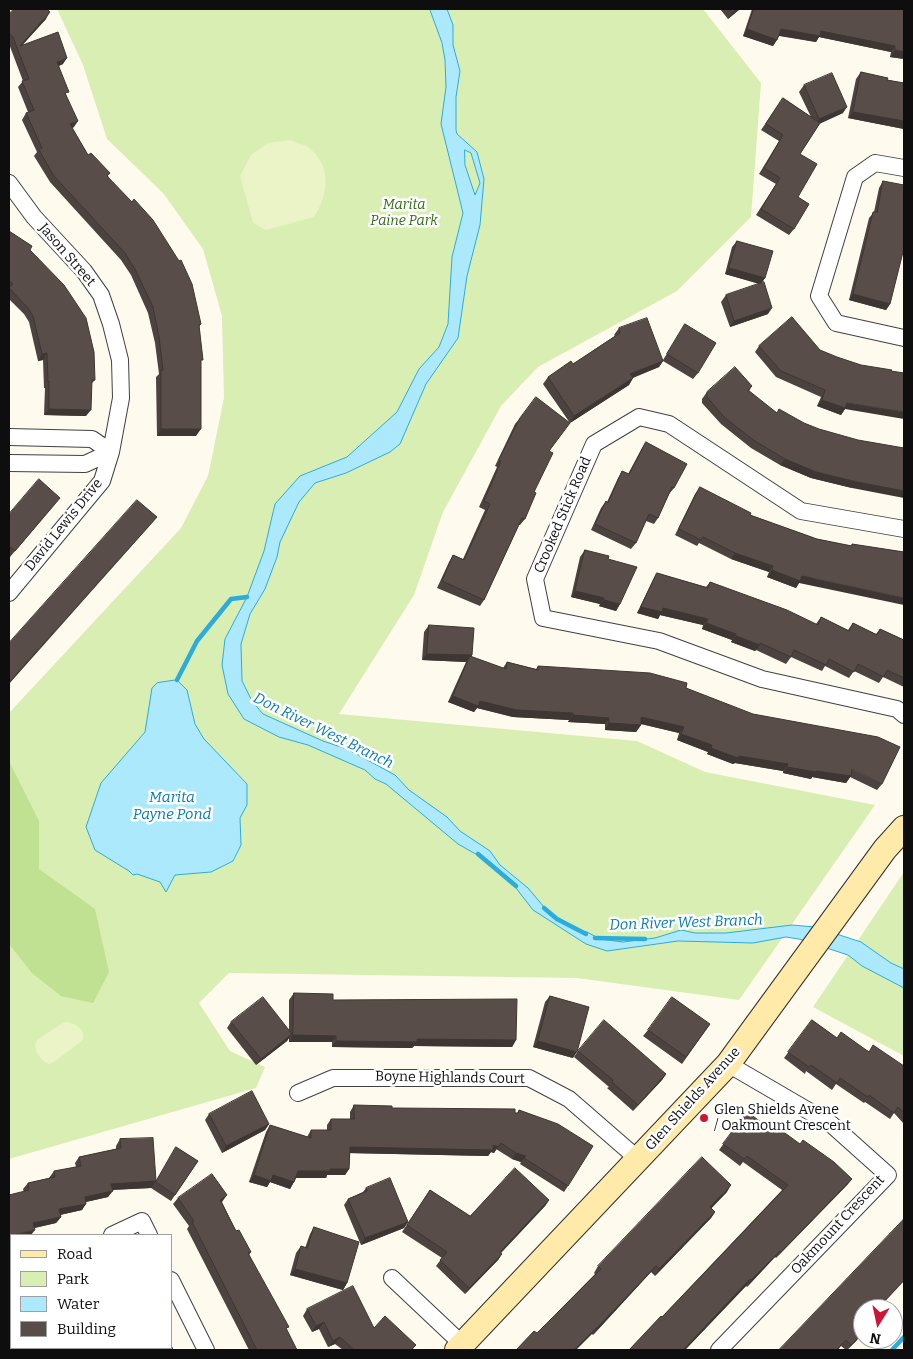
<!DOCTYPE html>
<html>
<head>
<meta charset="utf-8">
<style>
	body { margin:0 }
	#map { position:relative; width:913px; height:1359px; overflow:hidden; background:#fffaee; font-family:Bitter,serif }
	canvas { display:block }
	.frame { position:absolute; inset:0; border:10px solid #0e0e0e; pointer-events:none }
	.legend { position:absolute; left:10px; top:1234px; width:162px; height:115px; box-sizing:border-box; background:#fff; border:1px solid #9f9f9f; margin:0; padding:6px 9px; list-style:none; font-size:15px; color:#0e0e0e }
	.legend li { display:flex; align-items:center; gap:10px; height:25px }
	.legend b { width:25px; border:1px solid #9f9f9f }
	.north { position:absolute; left:853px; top:1299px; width:50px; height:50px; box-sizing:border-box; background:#fff; border:1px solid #9f9f9f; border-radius:50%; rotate:190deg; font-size:14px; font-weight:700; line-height:20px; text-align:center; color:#0e0e0e }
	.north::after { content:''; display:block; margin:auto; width:18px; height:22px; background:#cd1637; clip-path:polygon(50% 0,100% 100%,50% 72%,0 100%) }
</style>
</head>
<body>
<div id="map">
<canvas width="913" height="1359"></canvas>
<div class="frame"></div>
<ul class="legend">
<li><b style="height:6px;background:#ffeaa9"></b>Road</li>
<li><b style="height:14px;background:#d9eeb3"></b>Park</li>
<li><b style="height:14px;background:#ade9fd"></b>Water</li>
<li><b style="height:14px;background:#584d49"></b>Building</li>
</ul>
<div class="north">N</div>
</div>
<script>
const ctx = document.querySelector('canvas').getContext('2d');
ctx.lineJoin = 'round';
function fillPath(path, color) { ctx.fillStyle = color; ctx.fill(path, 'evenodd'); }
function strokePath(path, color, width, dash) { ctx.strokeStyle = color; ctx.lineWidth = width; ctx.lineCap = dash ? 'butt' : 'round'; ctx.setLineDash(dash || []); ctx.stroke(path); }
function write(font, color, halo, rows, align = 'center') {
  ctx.font = font + ' Bitter,serif'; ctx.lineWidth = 5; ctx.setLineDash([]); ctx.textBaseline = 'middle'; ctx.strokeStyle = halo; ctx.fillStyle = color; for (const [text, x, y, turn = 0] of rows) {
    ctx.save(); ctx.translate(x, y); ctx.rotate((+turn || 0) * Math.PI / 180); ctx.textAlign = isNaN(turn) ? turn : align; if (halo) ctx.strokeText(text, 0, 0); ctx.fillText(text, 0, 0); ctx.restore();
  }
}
const green = new Path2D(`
	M57 9H703L761 83 751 217 677 291 538 367 501 406 443 512 414 595 339 714 637 741 705 772 875 805 739 1000 577 978 229 973 199 1003 230 1051 265 1067 256 1088 9 1159V713L181 528 208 476 224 398 222 316 203 249 163 193 107 139 83 65Z
	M904 872V1056L813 1007Z`);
const forest = new Path2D(`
	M9 761 39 821V869L95 909 109 972 93 1003 61 996 32 973 9 944Z`);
const pitch = new Path2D(`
	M290 140C295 142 303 144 308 147 332 165 329 194 314 217L266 230 253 223 240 176 251 155 268 143Z
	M64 1022C74 1022 88 1030 82 1041L54 1062 49 1064C40 1060 32 1049 37 1040Z`);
const water = new Path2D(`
	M430 9H447L453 25V45L460 71 456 97V130L457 134 477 152 484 179 480 225 467 276 458 338 426 384 400 444 390 452 346 473 315 483 299 502 280 542 277 557 265 589 250 614 241 644 242 681 252 701 263 714 323 741 347 749 395 775 409 790 447 817 460 831 490 851 500 865 528 888 549 913 578 930 587 932 600 939 623 942 655 938 681 930 695 933H726L792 925 815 927 861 942 891 963 904 969V988L862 966 848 955 799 939 786 937 753 943 678 941 607 951 586 944 533 910 509 879 488 861 458 844 386 784 375 779 365 770 308 745 279 737 244 719 228 694 222 665 225 639 247 597 264 551 275 504 300 476 347 457 397 412 419 369 439 347 448 324 452 257 463 213 441 124 446 87 445 60 442 43ZM465 150 471 153 480 183 475 195 465 165Z
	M177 680 187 690 195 724 204 739 247 784V805L240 818 241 845 233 861 211 872 175 875 166 892 160 882 137 874 133 875 129 871 95 850 86 827 101 783 145 732 152 688 157 683Z`);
const stream = new Path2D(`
	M177 680 197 641 231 599 247 597
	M478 854 516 886
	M544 908 557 919 586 934
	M595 938 645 939
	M892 1350 904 1337`);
const street = new Path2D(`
	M904 168 875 163 855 177 819 296 836 323 904 338
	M9 183 34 217 84 271 101 295 111 324 120 360 121 398 111 452 102 481 9 593
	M9 437 92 439 111 452
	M9 463 85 464 111 452
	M904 529 801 511 669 424 639 417 594 444 535 579 543 618 659 641 762 679 897 709 904 715
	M298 1093 333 1078H529L569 1099 638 1159
	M112 1235 142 1221 149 1235
	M392 1278 462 1344
	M171 1280 206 1350
	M9 1289 11 1287
	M719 1350 888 1175 831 1124 728 1064`);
const secondary = new Path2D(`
	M457 1350 728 1064 885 849 904 828`);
const wall = new Path2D(`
	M720 9H740L728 19Z
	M752 9H904V59L890 57 891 52 819 37 816 42 779 36 773 46 743 36Z
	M9 14 46 19 22 45 63 64 59 66 74 127 72 128 88 155 108 176 201 324 199 327 201 363 196 436H157L156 377 159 374 155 343 148 313 131 275 121 260 50 182 34 156 37 152 22 120 26 113 28 112 18 87 23 81 9 44Z
	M861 72 887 80 904 83V129L848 118 856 79Z
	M804 85 843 113 820 123 800 154 798 197 794 229 789 235 756 215 776 184 759 174 779 141 761 130 783 98 811 117 799 92Z
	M883 181 890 304 886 310 849 300 869 218 874 212 879 188Z
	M9 231 30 250 95 380 91 384 86 416 44 415 45 388H44L43 360 38 361 29 322 24 314 9 299Z
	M737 241 765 278 761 283 768 314 730 327 721 302 726 295 759 284 725 274 732 247Z
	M792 317 845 409 841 415 817 406 821 397 776 377 755 352 759 346Z
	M685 324 698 373 693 379 663 361 659 367 633 378 629 385 570 423 543 384 548 377 573 364 615 336 614 335 619 328 663 360Z
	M752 386 749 391 852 488 811 478 780 465 751 448 721 424 702 403V399L707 392Z
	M520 418 549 451 534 492 525 519 520 525H519L484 600 480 606 437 588 449 562 453 555 463 559 485 510 479 507 497 467 495 466 515 424Z
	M646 442 674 488 669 494 658 518 654 524 646 521 636 543 631 549 591 530 601 508 606 501 607 502 618 478 622 471 628 474 642 448Z
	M700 487 750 515 817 539 851 546 852 544 904 552 799 583 796 588 767 577 769 572 731 559 699 543 697 546 675 535 695 494Z
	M55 504 10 557 9 556V514Z
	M585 550 608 559 620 604 616 611 599 606 600 604 571 597 580 557Z
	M657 573 706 587 710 582 816 624 821 617 848 630 853 623 876 634 880 629 904 640V687L883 677 879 683 854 671 849 678 825 666 822 671 791 657 786 664 756 650 755 651 731 642 732 640 702 629 703 625 660 615 658 619 637 613 653 580Z
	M429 625 472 655 471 657 503 668 507 662 536 669 538 666 686 688 882 784 877 790 850 777 846 783 812 777 811 779 783 773V771L735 763 733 764 707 754 708 752 677 740 679 733 641 724V725L636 732 605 730V724L568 722 569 720 513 717 477 708 474 712 448 702 466 662 422 660 424 632Z
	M294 993 333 1000 516 1040 512 1047 414 1046 412 1048 332 1047V1042H289V1038L287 1041 256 1065 227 1028 231 1022 289 1031V1000Z
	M550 996 573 1058 533 1047 545 1002Z
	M812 1020 837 1038 904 1066V1124L894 1113 890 1119 865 1102 864 1103 836 1084 832 1090 806 1071 805 1074 784 1058Z
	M710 1024 682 1064 643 1036 648 1030Z
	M578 1051 666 1074 662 1080 633 1111 607 1088 609 1087 574 1057Z
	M354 1105 392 1108 517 1113 519 1110 568 1186 564 1192 520 1164 521 1162 512 1159 496 1149 494 1153 491 1152 488 1156 350 1153 349 1169 345 1175H327L326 1178H296L290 1189 270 1182 267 1187 249 1182 266 1132 270 1125 307 1137 311 1130H327V1125L331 1119H350V1112Z
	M747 1112 771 1129 800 1144 852 1179 847 1185 776 1258 775 1257 747 1287 746 1286 685 1350H629L662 1317 782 1190 743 1162 740 1166 719 1150Z
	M209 1114 269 1124 265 1130 222 1153 205 1120Z
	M120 1139 156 1181 176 1147 198 1161 171 1201 151 1188 153 1185 151 1188 112 1190 108 1197 86 1202 82 1210 60 1215 61 1217 56 1223 35 1228 23 1189 28 1183 49 1178 54 1171 76 1167 75 1163 79 1157 116 1149V1146Z
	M366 1188 408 1222 404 1228 361 1245 344 1205 348 1199 363 1192Z
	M430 1190 470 1216 549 1200 545 1206 501 1253 502 1254 498 1260 465 1294 436 1266 442 1258 402 1232Z
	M727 1192 711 1208 715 1212 711 1218 655 1276 651 1272 593 1335 592 1334 537 1333 595 1274 594 1273 598 1266Z
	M178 1198 222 1202 236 1231 251 1252 249 1255 297 1350H249L187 1229 189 1226 173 1204Z
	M314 1227 347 1283 343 1290 290 1275 296 1253 301 1246 305 1248 310 1234Z
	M307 1309 374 1328 416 1345 412 1350H343L335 1344 328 1347 319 1329 312 1332 303 1316Z
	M858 1330 857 1340 847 1350H846L841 1346 838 1350H779Z
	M11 1348H61L56 1350H48L47 1348Z
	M71 1348H81L77 1350H72Z
	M121 1348H171L173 1350H122Z`);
const shadedWall = new Path2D(`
	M737 9H740L728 19 733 12Z
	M50 12 46 19 18 50 20 46Z
	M747 29 777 40 773 46 743 36Z
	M781 29 821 31 895 46 891 52 819 37 816 42 776 35Z
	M895 50 904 52V59L890 57Z
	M67 58 63 64 53 68 57 62Z
	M847 107 843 113 815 126 819 119Z
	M853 112 904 121V129L848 118Z
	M78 121 74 127 66 131 70 124Z
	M729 268 765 278 761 284 725 274Z
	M853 294 890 304 886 310 849 300Z
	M772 308 768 314 730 327 734 321Z
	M47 353 43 360 38 361 42 354Z
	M663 361 659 367 626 380 630 374Z
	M633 378 629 385 570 423 574 416Z
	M822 400 847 403 904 412V419L845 409 841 415 817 406Z
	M49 409 91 410 86 416 44 415Z
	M161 429H201L196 436H157Z
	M785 459 904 491V498L852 488 811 478 780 465Z
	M157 517 152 523 9 684V682Z
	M735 553 773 566 769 572 731 559Z
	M772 570 802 576 904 598V605L799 583 796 588 767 577Z
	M575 591 604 598 600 604 571 597Z
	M604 600 620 604 616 611 599 606Z
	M641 607 663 608 708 619 703 625 660 615 658 619 637 613Z
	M706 623 736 634 732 640 702 629Z
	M736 636 760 645 755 651 731 642Z
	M427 654 472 655 468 662 470 656 466 662 422 660Z
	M453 696 480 701 573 713 569 720 513 717 477 708 474 712 448 702Z
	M573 715 609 718 605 724 568 722Z
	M641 717 684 727 679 733 637 723Z
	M609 723 641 725 636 732 605 730Z
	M681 734 712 745 708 752 677 740Z
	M711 748 739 756 788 764 783 771 735 763 733 764 707 754Z
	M787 767 816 771 851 776 846 783 812 777 811 779 783 773Z
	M292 1034 287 1041 256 1065 261 1059Z
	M293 1035 336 1036 332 1042H289Z
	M417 1039 516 1040 512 1047 414 1046 412 1048 332 1047 336 1041Z
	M538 1041 577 1052 573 1058 533 1047Z
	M666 1074 662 1080 633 1111 638 1105Z
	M269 1124 265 1130 222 1153 226 1146Z
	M501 1143 494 1153 491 1152 488 1156 345 1153 350 1147 493 1145Z
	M516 1153 526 1156 521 1162 512 1159Z
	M330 1169H349L345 1175H327L326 1178H293L298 1171Z
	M254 1175H273L294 1182 290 1189 270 1182 267 1187 249 1182Z
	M852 1179 847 1185 776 1258 781 1252Z
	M156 1181 151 1188 107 1190 111 1184Z
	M731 1185 727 1192 706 1214 710 1207Z
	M113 1191 108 1197 81 1203 85 1197Z
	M227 1195 222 1202 216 1206 220 1200Z
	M549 1200 545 1206 496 1258 500 1252Z
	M86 1204 82 1210 55 1216 59 1209Z
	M715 1212 711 1218 655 1276 659 1269Z
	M61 1217 56 1223 29 1229 33 1223Z
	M408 1222 404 1228 361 1245 365 1238Z
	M35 1230 31 1235H11V1241H9V1236Z
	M780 1251 775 1257 747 1287 751 1280Z
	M502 1254 498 1260 465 1294 469 1288Z
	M656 1266 651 1272 593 1335 597 1328Z
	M295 1269 347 1283 343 1290 290 1275Z
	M750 1279 746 1286 685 1350H683Z
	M904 1280V1281L878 1309H876Z
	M324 1322 319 1329 312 1332 316 1326Z
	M596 1328 592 1334 576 1350H574Z
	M862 1334 857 1340 847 1350 851 1345Z
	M340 1337 335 1344 328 1347 333 1341Z
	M40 1348H47L43 1350H36Z
	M54 1348H61L56 1350H52Z
	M76 1348H81L77 1350H75Z`);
const building = new Path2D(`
	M14 9H47L50 12 20 46 58 32 67 58 57 62 69 92 65 93 78 121 70 124 88 155 91 153 110 173 107 176 132 202 134 199 153 220 179 261 181 260 192 284 201 324 199 325 203 360H201V429H161V370H163L159 337 153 307 135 269 125 253 54 176 39 150 42 148 26 113 34 110 22 81 29 79 13 37 9 33V14Z
	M729 9H737L733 12Z
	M754 9H904V52L895 50V46L821 31 820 36 781 29 777 40 747 29Z
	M861 72 888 78 887 80 904 83V121L853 112Z
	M832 73 847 107 819 119 804 85Z
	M783 98 820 123 800 154 817 164 798 197 809 204 794 229 761 209 780 178 764 168 783 135 766 124Z
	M883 181 904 185V248L890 304 853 294 873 212H877Z
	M9 231 32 246 30 250 64 285 86 318 94 352 95 380H92L91 410 49 409V381L48 382 47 353 42 354 33 316 28 308 9 288 13 284 9 281Z
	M737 241 773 251 765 278 729 268Z
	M764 282 772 308 734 321 726 295Z
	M792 317 820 350 837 357 861 365 892 370 891 371 904 373V412L847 403 845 408 822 400 825 390 781 371 759 346Z
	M647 318 663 361 630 374 633 378 574 416 548 377 571 361 573 364 620 333 619 328Z
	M685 324 716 343 698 373 667 354Z
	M735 367 752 386 748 390 777 413 779 409 804 423 819 429 858 440 904 448V491L857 482 816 472 785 459 755 441 725 418 707 397V392Z
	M536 397 570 423 549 451 553 453 534 492 536 493 525 519 522 518 484 600 442 581 453 555 464 560 490 504 484 501 501 461 499 459 520 418Z
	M646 442 687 464 674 488 672 487 658 518 649 514 636 543 595 524 606 501 608 503 622 471 629 474Z
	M39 479 60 498 15 551 9 546V514Z
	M700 487 751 513 750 515 817 539 852 546V544L904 552V598L802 576 800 581 772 570 773 566 735 553 703 537 701 540 679 529Z
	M137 500 157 517 9 682V643Z
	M585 550 609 556 608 559 637 567 620 604 604 600V598L575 591Z
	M657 573 708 588 710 582 787 610 818 625 821 617 849 631 853 623 877 635 880 629 904 640V678L887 670 884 677 858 664 854 672 829 659 826 665 794 650 791 657 760 643V645L736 636V634L706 623 708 619 663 608 662 612 641 607Z
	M429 625 474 628 472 655 427 654Z
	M470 656 506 669 507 662 538 670V666L650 673 687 683 686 688 753 714 878 737 900 747 882 784 852 769 851 776 816 771V772L787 767 788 764 739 756 738 758 711 748 712 745 681 734 684 727 641 717V725L609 723V718L573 715V713L517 710 480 701 478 706 453 696Z
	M294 993 333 994V1000L517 999 516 1040 417 1039V1042L336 1041V1036L293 1035Z
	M550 996 589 1007 577 1052 538 1041Z
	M263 997 292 1034 261 1059 231 1022Z
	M672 997 710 1024 686 1057 648 1030Z
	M604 1020 666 1074 638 1105 612 1082 613 1080 578 1051Z
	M812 1020 837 1038 841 1032 869 1052 873 1045 904 1066V1113L898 1107 894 1113 869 1095 868 1097 840 1078 837 1083 811 1065 809 1067 788 1052Z
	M252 1091 269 1124 226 1146 209 1114Z
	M354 1105 392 1106V1108L515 1109V1113H518L519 1110 558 1124 593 1146 568 1186 524 1158 526 1156 516 1153 501 1143 498 1147 493 1145V1150L350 1147 349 1169H330V1171H298L294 1182 273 1175 271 1181 254 1175 270 1125 311 1138V1130H331V1119H354Z
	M747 1112 771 1129 774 1125 800 1144 803 1140 834 1162 852 1179 781 1252 780 1251 751 1280 750 1279 683 1350H629L661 1316 662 1317 788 1185 747 1156 744 1159 723 1144Z
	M153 1138 156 1181 111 1184 113 1191 85 1197 86 1204 59 1209 61 1217 33 1223 35 1230 9 1236V1195L29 1190 28 1183 55 1177 54 1171 81 1166 79 1157 121 1148 120 1139Z
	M176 1147 198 1161 175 1195 156 1182Z
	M702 1157 731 1185 710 1207 715 1212 659 1269 656 1266 597 1328H596L574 1350H516L534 1331 537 1333 601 1269 598 1266Z
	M515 1168 549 1200 500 1252 502 1254 469 1288 440 1260 447 1252 407 1225 430 1190 470 1216Z
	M212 1174 227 1195 220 1200 236 1231 239 1230 251 1252 248 1253 289 1327 286 1328 297 1350H257L192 1222 194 1221 178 1198Z
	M390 1178 408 1222 365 1238 348 1199 367 1191 366 1188Z
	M904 1219V1280L876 1309H863V1322L857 1329 862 1334 851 1345 846 1340 836 1350H779Z
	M314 1227 359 1242 347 1283 295 1269 301 1246 307 1248Z
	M353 1286 374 1328 385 1316 416 1345 411 1350H354L340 1337 333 1341 324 1322 316 1326 307 1309Z
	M11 1324V1348H40L36 1350H9V1325Z
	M171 1345 173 1350H130L129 1348H171Z`);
const markers = [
	[704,1118,5,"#cd1637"]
];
const parkNames = [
	["Marita",404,205],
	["Paine Park",404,221]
];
const streetNames = [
	["Jason Street",67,255,49],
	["Crooked Stick Road",563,515,-67],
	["David Lewis Drive",64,525,-51],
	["Boyne Highlands Court",450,1078,1],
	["Glen Shields Avenue",693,1099,-48],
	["Oakmount Crescent",838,1225,-47]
];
const poiNames = [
	["Glen Shields Avene",714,1110],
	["/ Oakmount Crescent",714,1126]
];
const waterNames = [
	["Don River West Branch",323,731,26],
	["Marita",172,798],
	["Payne Pond",172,815],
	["Don River West Branch",686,923,-2]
];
fillPath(green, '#d9eeb3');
fillPath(forest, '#bfe191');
fillPath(pitch, '#eaf4c6');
fillPath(water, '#ade9fd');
strokePath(water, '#2bacdc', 1);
strokePath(stream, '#2bacdc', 4.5);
strokePath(street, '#414141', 18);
strokePath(secondary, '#303030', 26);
strokePath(street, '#fff', 16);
strokePath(secondary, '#ffeaa9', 24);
fillPath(wall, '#4c423f');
fillPath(shadedWall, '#3e3633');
fillPath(building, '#584d49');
strokePath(building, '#3e3633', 1);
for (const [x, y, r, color] of markers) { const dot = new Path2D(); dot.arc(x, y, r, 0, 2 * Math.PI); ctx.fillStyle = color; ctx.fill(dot); strokePath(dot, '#fff', 2); }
write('italic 14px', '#346d17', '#fff', parkNames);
write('14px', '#0e0e0e', '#fff', streetNames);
write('14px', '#0e0e0e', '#fff', poiNames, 'left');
write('italic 15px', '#097bad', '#fff', waterNames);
</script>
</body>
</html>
